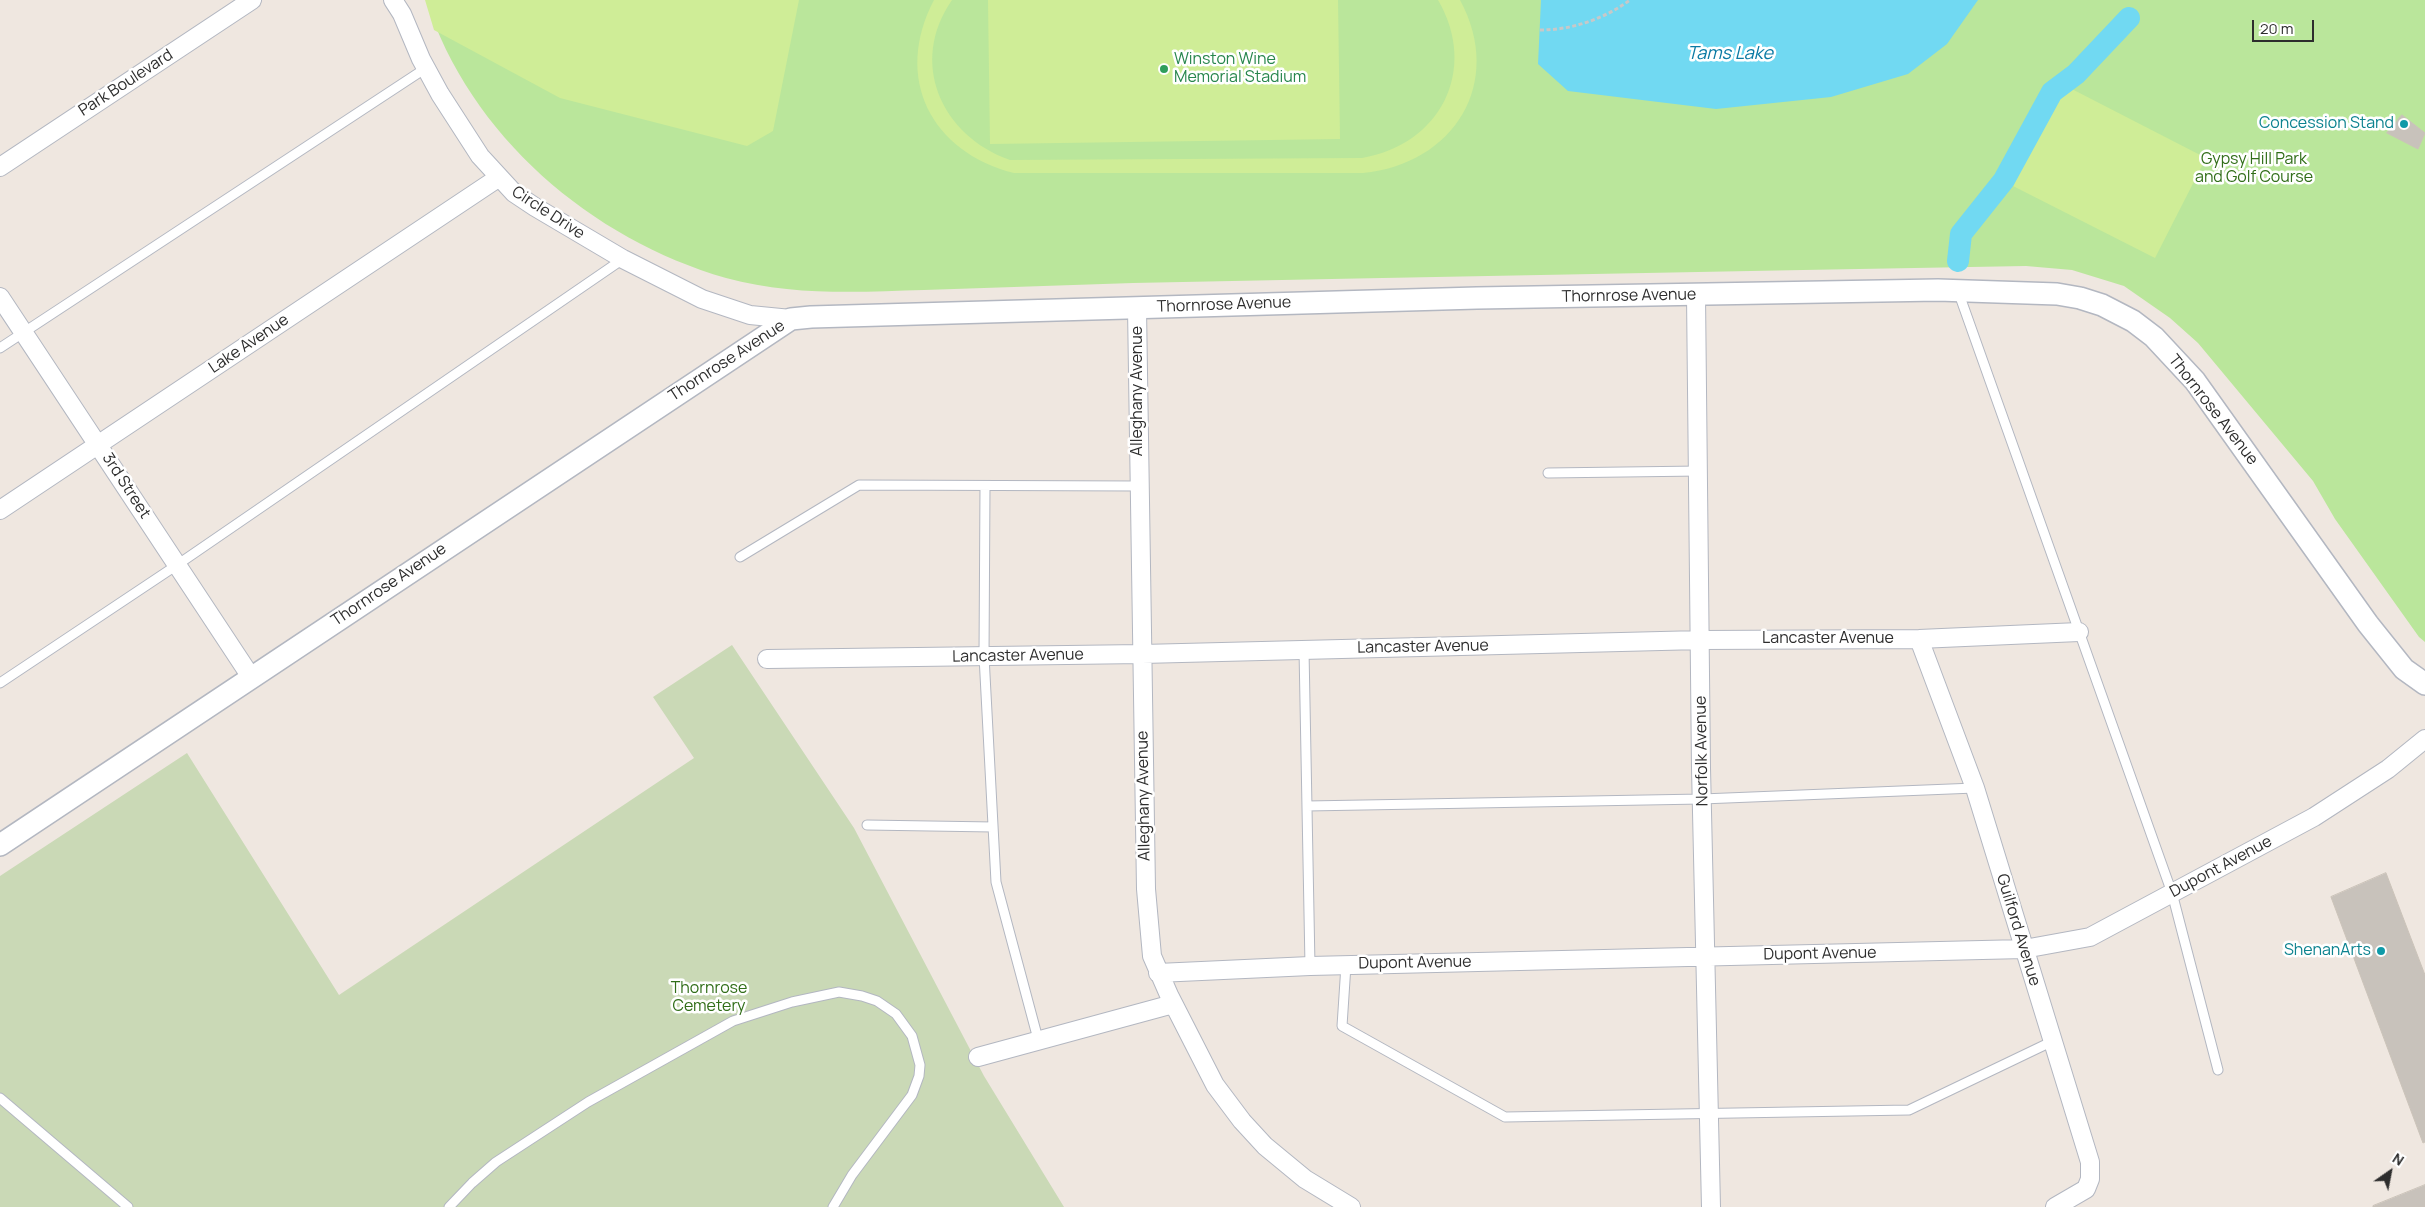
<!DOCTYPE html>
<html>
<head>
<meta charset="utf-8">
<style>
	body { margin:0 }
	#map { position:relative; width:2425px; height:1207px; overflow:hidden; background:#efe7e0; font-family:Manrope,sans-serif }
	canvas { display:block }
	.north { position:absolute; left:2365px; top:1147px; width:50px; height:50px; -webkit-text-stroke:4px #fff; paint-order:stroke; rotate:33deg; font-size:14px; font-weight:700; line-height:20px; text-align:center; color:#2d2d2d }
	.north::after { content:''; display:block; margin:auto; width:18px; height:22px; background:#2d2d2d; clip-path:polygon(50% 0,100% 100%,50% 72%,0 100%) }
	.scale { position:absolute; left:2252px; top:20px; width:62px; height:22px; box-sizing:border-box; border:2px solid #2d2d2d; border-top:0; padding-left:6px; font-size:15px; line-height:18px; white-space:nowrap; color:#2d2d2d; -webkit-text-stroke:4px #fff; paint-order:stroke }
</style>
</head>
<body>
<div id="map">
<canvas width="2425" height="1207"></canvas>
<div class="north">N</div>
<div class="scale">20 m</div>
</div>
<script>
const ctx = document.querySelector('canvas').getContext('2d');
ctx.lineJoin = 'round';
function fillPath(path, color) { ctx.fillStyle = color; ctx.fill(path, 'evenodd'); }
function strokePath(path, color, width, dash) { ctx.strokeStyle = color; ctx.lineWidth = width; ctx.lineCap = dash ? 'butt' : 'round'; ctx.setLineDash(dash || []); ctx.stroke(path); }
function write(font, color, halo, rows, align = 'center') {
  ctx.font = font + ' Manrope,sans-serif'; ctx.lineWidth = 5; ctx.setLineDash([]); ctx.textBaseline = 'middle'; ctx.strokeStyle = halo; ctx.fillStyle = color; for (const [text, x, y, turn = 0] of rows) {
    ctx.save(); ctx.translate(x, y); ctx.rotate((+turn || 0) * Math.PI / 180); ctx.textAlign = isNaN(turn) ? turn : align; if (halo) ctx.strokeText(text, 0, 0); ctx.fillText(text, 0, 0); ctx.restore();
  }
}
const green = new Path2D(`
	M426 0H2425V642L2419 637 2335 519 2313 481 2198 343 2170 318 2124 286 2072 270 2026 266C1729 271 1431 277 1133 283 1063 285 994 288 924 290 857 292 792 296 726 278 591 239 470 136 426 0Z`);
const cemetery = new Path2D(`
	M732 645 854 828 984 1076 1064 1207H0V876L187 753 339 995 694 758 653 697Z`);
const pitch = new Path2D(`
	M425 0H799L773 131 747 146 560 98 434 30Z
	M934 0H952C908 63 942 136 1010 160L1362 158C1440 145 1479 70 1438 0H1460C1505 83 1454 164 1363 173H1014C931 152 893 78 934 0Z
	M988 0H1338L1340 139 990 144Z
	M2064 85 2206 158 2155 258 2013 186Z`);
const water = new Path2D(`
	M1541 0H1978L1947 44 1908 74 1831 97 1716 109 1568 91 1538 64Z`);
const canal = new Path2D(`
	M1958 261 1961 234 2004 180 2052 92 2076 74 2129 18`);
const building = new Path2D(`
	M2402 115 2425 133 2418 149 2387 133Z
	M2386 873 2425 975V1142L2423 1143 2331 897Z
	M2425 1185V1207H2373V1206Z`);
const path = new Path2D(`
	M1540 30C1572 30 1604 19 1630 0`);
const service = new Path2D(`
	M1958 291 2172 893 2218 1070
	M0 348 426 68
	M1548 473 1700 471
	M985 486 984 656 996 882 1038 1039
	M740 557 859 485 1138 486
	M1304 650 1310 966
	M0 683 177 565 623 259
	M1307 806 1702 799 1975 788
	M867 825 993 827
	M1346 965 1342 1026 1505 1117 1909 1110 2053 1041
	M0 1098 128 1207
	M449 1207 472 1183 496 1162 588 1102 733 1021 792 1002 839 992 862 996 877 1001 896 1014 912 1036 920 1065 919 1076 912 1095 852 1175 833 1207`);
const minor = new Path2D(`
	M393 0 402 14 421 59 440 94 480 156 514 193 535 207 623 259 702 299 750 315 791 319
	M0 167 252 0
	M1696 295 1701 768 1711 1207
	M0 297 251 677
	M1137 308 1146 889 1152 956 1169 995 1215 1085 1242 1121 1265 1146 1305 1179 1351 1207
	M0 510 498 178
	M1919 639 1975 788 2090 1162V1179L2086 1189 2055 1207
	M767 659 1142 654 1701 640 1919 639 2079 632
	M1158 973 1310 966 2024 949 2090 937 2314 817 2388 769 2425 739
	M978 1057 1173 1004`);
const tertiary = new Path2D(`
	M0 845 791 319 811 317 1477 298 1938 290 2057 294 2080 298 2102 305 2133 321 2154 337 2195 381 2368 624 2404 669 2425 684`);
const markers = [
	[1164,69,5,"#2e9e5b"],
	[2404,124,5,"#0f9aa8"],
	[2381,951,5,"#0f9aa8"]
];
const leisureNames = [
	["Winston Wine",1174,60],
	["Memorial Stadium",1174,78]
];
const streetNames = [
	["Park Boulevard",126,83,-33],
	["Circle Drive",548,213,33],
	["Thornrose Avenue",1629,296,-1],
	["Thornrose Avenue",1224,305,-2],
	["Lake Avenue",249,344,-34],
	["Thornrose Avenue",727,361,-33],
	["Alleghany Avenue",1138,391,-90],
	["Thornrose Avenue",2213,410,52],
	["3rd Street",126,486,57],
	["Thornrose Avenue",389,585,-34],
	["Lancaster Avenue",1828,639],
	["Lancaster Avenue",1423,647,-1],
	["Lancaster Avenue",1018,656,-1],
	["Norfolk Avenue",1702,751,-91],
	["Alleghany Avenue",1144,796,-91],
	["Dupont Avenue",2221,867,-28],
	["Guilford Avenue",2018,930,73],
	["Dupont Avenue",1820,954,-1],
	["Dupont Avenue",1415,963,-1]
];
const cultureNames = [
	["Concession Stand",2394,124],
	["ShenanArts",2371,951]
];
const parkNames = [
	["Gypsy Hill Park",2254,160],
	["and Golf Course",2254,178],
	["Thornrose",709,989],
	["Cemetery",709,1007]
];
const waterNames = [
	["Tams Lake",1730,54]
];
fillPath(green, '#bae69b');
fillPath(cemetery, '#cad9b6');
fillPath(pitch, '#cfed97');
fillPath(water, '#71d9f2');
strokePath(canal, '#71d9f2', 22);
fillPath(building, '#c8c2bb');
strokePath(building, '#cbc3b9', 1);
strokePath(service, '#b3b7c1', 11);
strokePath(minor, '#b3b7c1', 20);
strokePath(tertiary, '#b3b7c1', 24);
strokePath(path, '#c8c8c8', 3, [4, 2.5]);
strokePath(service, '#fff', 9);
strokePath(minor, '#fff', 18);
strokePath(tertiary, '#fff', 21);
for (const [x, y, r, color] of markers) { const dot = new Path2D(); dot.arc(x, y, r, 0, 2 * Math.PI); ctx.fillStyle = color; ctx.fill(dot); strokePath(dot, '#fff', 2); }
write('16px', '#27864d', '#fff', leisureNames, 'left');
write('16px', '#2d2d2d', '#fff', streetNames);
write('16px', '#0d838f', '#fff', cultureNames, 'right');
write('16px', '#316e19', '#fff', parkNames);
write('italic 18px', '#0a7aa4', '#fff', waterNames);
</script>
</body>
</html>
